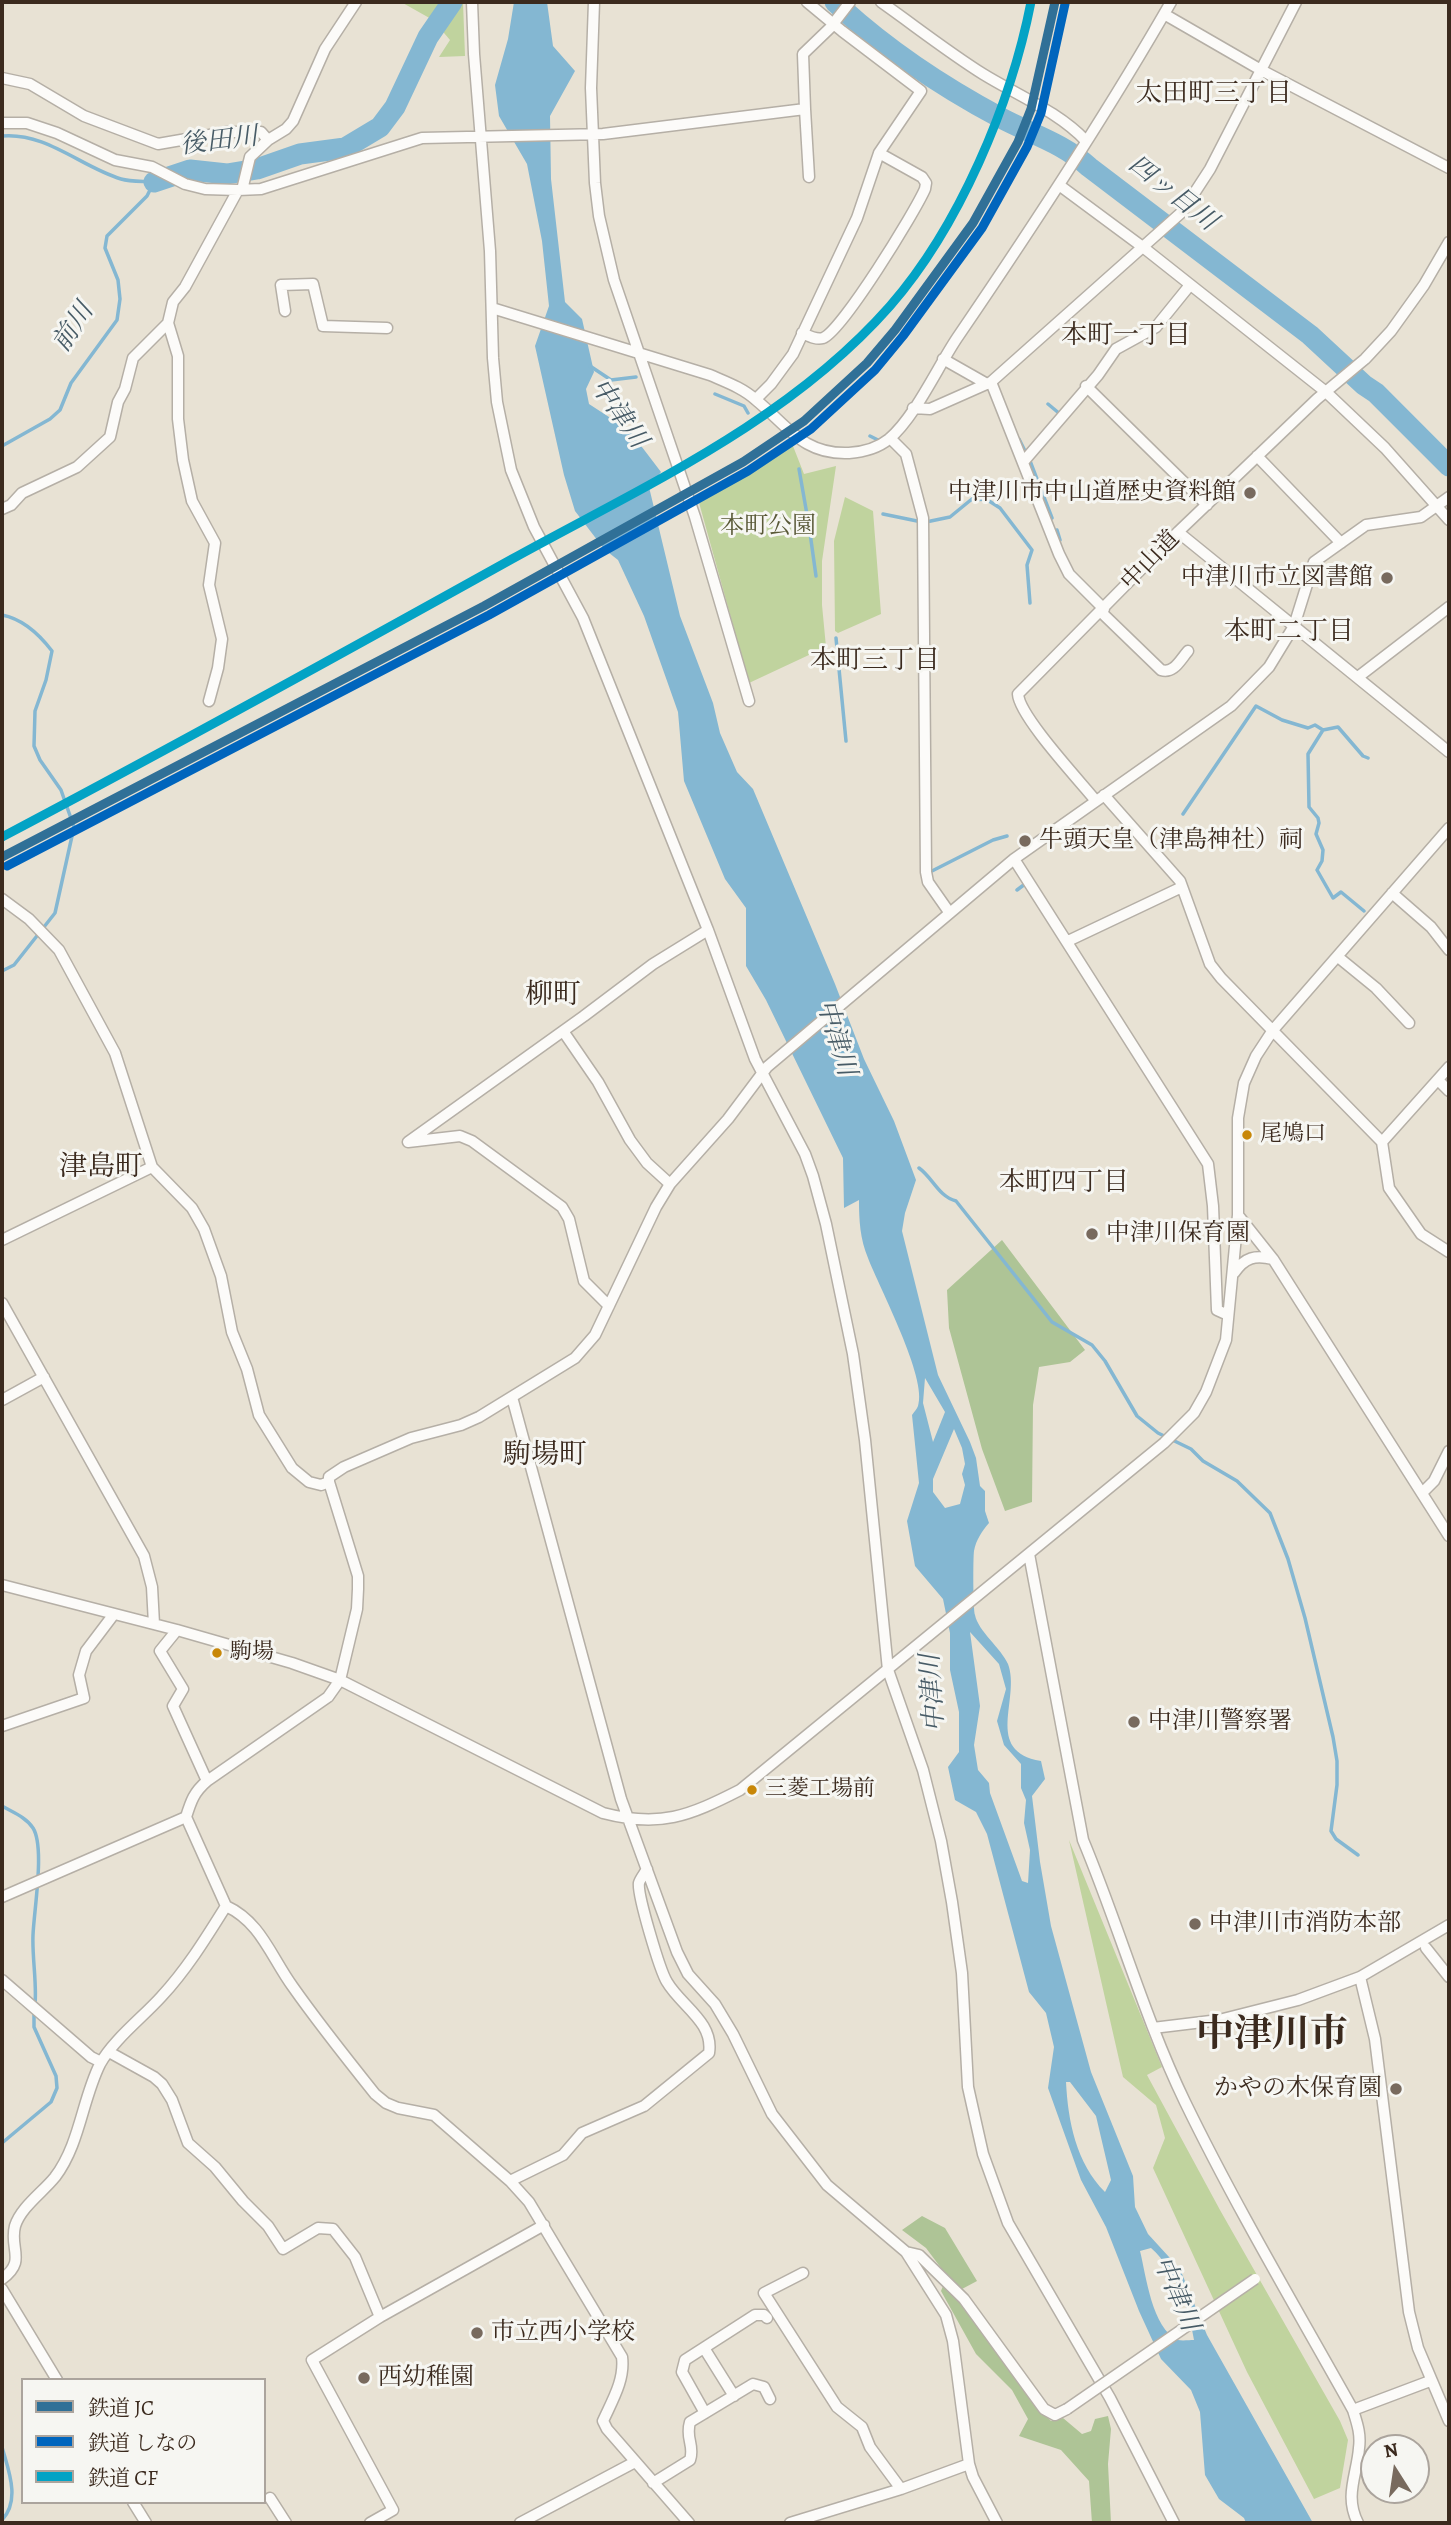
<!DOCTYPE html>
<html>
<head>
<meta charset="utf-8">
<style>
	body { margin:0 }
	#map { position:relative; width:1451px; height:2525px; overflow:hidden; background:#e8e2d4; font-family:Alegreya,"Noto Serif JP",serif }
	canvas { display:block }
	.frame { position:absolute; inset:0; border:4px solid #3b2a1e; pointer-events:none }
	.legend { position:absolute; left:21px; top:2378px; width:245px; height:126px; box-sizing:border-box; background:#f6f6f2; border:2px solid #aba49d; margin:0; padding:9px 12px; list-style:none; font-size:21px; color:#3b2a1e }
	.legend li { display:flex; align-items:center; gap:14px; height:35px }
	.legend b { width:35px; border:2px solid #aba49d }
	.north { position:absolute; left:1360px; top:2434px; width:70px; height:70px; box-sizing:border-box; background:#f6f6f2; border:2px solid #aba49d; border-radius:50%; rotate:348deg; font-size:19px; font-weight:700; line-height:28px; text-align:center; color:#3b2a1e }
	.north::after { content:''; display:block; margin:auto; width:24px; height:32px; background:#786a5e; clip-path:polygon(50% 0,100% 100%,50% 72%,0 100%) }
</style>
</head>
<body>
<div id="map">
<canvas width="1451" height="2525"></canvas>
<div class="frame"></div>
<ul class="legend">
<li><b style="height:9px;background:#307097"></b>鉄道 JC</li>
<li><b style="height:9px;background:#0065bd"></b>鉄道 しなの</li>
<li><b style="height:9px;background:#03a3c5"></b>鉄道 CF</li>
</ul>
<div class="north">N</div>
</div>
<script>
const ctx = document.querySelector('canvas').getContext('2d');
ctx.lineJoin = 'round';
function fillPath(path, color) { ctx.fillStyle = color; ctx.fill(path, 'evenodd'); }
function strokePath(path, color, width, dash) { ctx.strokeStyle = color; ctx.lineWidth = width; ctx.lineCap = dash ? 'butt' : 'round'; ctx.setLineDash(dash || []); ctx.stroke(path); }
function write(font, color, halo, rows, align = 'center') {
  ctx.font = font + ' Alegreya,"Noto Serif JP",serif'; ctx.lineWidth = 6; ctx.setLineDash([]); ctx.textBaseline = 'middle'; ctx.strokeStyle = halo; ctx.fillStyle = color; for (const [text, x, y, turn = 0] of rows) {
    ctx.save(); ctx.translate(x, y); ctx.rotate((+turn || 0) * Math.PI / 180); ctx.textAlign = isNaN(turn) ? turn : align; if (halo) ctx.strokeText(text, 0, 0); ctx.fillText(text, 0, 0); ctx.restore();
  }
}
const green = new Path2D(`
	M401 2H463L465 56 439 57 450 40 433 20Z
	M791 441 804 474 836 466 822 561V605L826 647 749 683 698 499Z
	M845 497 873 511 881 614 838 633 835 631 834 541Z
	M1069 1840 1162 2067 1147 2075 1220 2210 1340 2421 1348 2440 1340 2488 1314 2499 1247 2372 1153 2168 1165 2138 1156 2105 1123 2077Z`);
const forest = new Path2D(`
	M1002 1240 1085 1350 1070 1362 1039 1367 1033 1405 1032 1502 1005 1511 982 1449 949 1328 947 1290Z
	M922 2216 945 2228 977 2281 962 2289 963 2301 1043 2413 1051 2421 1063 2418 1082 2434 1091 2431 1095 2419 1108 2416 1111 2429 1108 2464 1111 2523H1092L1089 2481 1061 2450 1019 2436 1028 2419 1012 2390 976 2354 941 2291 947 2276 926 2248 902 2230Z`);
const water = new Path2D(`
	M514 2H547L553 46 575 71 550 116 551 179 565 302 582 319 594 372 586 389 589 404 629 430 661 472 649 487 680 616 713 703 720 733 737 772 753 789 835 984 864 1059 894 1121 916 1180 905 1213 902 1231 938 1375 970 1442 976 1458 980 1486 985 1491V1511L989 1523C982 1531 976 1540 974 1551 973 1557 973 1610 975 1615 978 1631 1001 1648 1008 1664 1021 1699 983 1751 1041 1761L1045 1779 1032 1796 1040 1862 1051 1926 1091 2072 1133 2176 1135 2207 1148 2234 1180 2269 1207 2335 1313 2523H1246L1244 2518 1219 2499 1205 2475 1200 2412 1191 2390 1161 2359 1139 2311 1106 2227 1081 2180 1048 2088 1054 2047 1046 2013 1029 1992 987 1834 976 1812 955 1800 948 1767 959 1752V1712L950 1670V1633L943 1599 915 1566 907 1521 919 1483 912 1415C914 1412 917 1409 918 1406 928 1379 879 1287 868 1258 860 1239 859 1220 859 1200L844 1208 843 1158 766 1000 746 966V908L725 879 684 781 678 712 644 616 618 560 604 549 575 511 564 475 535 346 549 306 542 241 527 164 499 116 495 85 508 39ZM925 1378 945 1412 933 1442 923 1403ZM954 1429 962 1448 965 1464 962 1474 965 1485 960 1504 945 1508 933 1492V1479ZM970 1632 999 1664 1006 1689 997 1721 1004 1745 1021 1764V1788L1026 1800 1024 1823 1030 1850 1028 1883 1022 1881 990 1793 989 1783 978 1770 974 1745 980 1706ZM1066 2082H1070L1096 2116 1111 2180 1105 2192C1076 2163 1068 2121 1066 2082ZM1151 2248C1176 2270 1189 2308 1194 2340 1190 2340 1182 2341 1178 2340 1152 2329 1146 2275 1140 2251Z`);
const stream = new Path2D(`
	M2 136C46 132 81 167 121 179 131 182 144 181 154 182L147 196 107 236 105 248 118 280 120 299 117 320 71 383 60 410 50 419 2 446
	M590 366 611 380 636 377
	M715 394 744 406 748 413
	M1048 404 1060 414
	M870 436 880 441
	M1019 439 1025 451
	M1030 461 1052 518
	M799 469 809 526
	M973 500 986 499 1000 508 1032 550 1027 565 1030 603
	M883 514 917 521
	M926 522 950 517 989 485
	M1057 530 1060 540
	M810 533 816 576
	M2 615C23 619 39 634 52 651L46 680 35 711 34 746 40 760 61 790 74 827 55 913 14 965 2 971
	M836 638 846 741
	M1323 730 1338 727 1363 756 1368 758
	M1183 814 1256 706 1282 720 1308 728 1315 725 1323 730 1308 754 1309 807 1318 818 1319 823 1316 834 1323 850 1322 861 1317 870 1333 898 1341 892 1364 911
	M930 872 993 840 1007 836
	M1017 890 1025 884
	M919 1168C933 1178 938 1196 956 1201L1052 1322 1092 1345 1105 1361 1137 1416 1158 1433 1191 1449 1203 1461 1237 1481 1270 1513 1288 1559 1305 1618 1333 1737 1337 1761V1785L1331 1831 1336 1839 1358 1855
	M2 1806C12 1812 26 1817 33 1828 45 1847 34 1910 33 1935 32 1958 37 1982 35 2005
	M2 2143 51 2102 57 2088 56 2076 34 2027V2013
	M2 2447C8 2469 21 2500 2 2520`);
const river = new Path2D(`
	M835 2C883 47 943 87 1001 118 1031 134 1063 143 1089 167L1310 335 1364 385 1376 393 1449 466
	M154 182 190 170 227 174 257 169 300 154 345 148 380 127 395 107 428 37 452 2`);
const minor = new Path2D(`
	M472 2 474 54 490 251 493 358 497 402 511 470 534 527 583 618 708 930 755 1059 805 1154 813 1176 826 1224 853 1354 865 1440 888 1670 923 1770 941 1841 952 1902 962 1973 968 2087 983 2154 1008 2223 1110 2398 1174 2523
	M594 2 591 88 595 183 599 216 614 280 695 517 749 701
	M881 2C915 26 948 52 983 74 1017 95 1059 112 1086 141
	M1164 14 1261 70 1449 168
	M2 78 30 84 84 116 158 144 227 132H261L268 140 250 157 242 190
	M805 109 809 177
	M2 123H27L57 133 115 160 152 167 185 184 205 189 238 190 261 189 422 138 603 134 805 109 803 54 830 28 850 2
	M268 140 286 129 293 121 325 49 356 2
	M1059 185 1144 248 1326 392 1385 448 1449 520
	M492 308 710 375C726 382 743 388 756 400 788 426 803 455 849 453 863 452 878 448 889 439 915 417 937 368 957 338 1032 228 1105 117 1171 2
	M285 311 281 285 313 284 323 326 387 328
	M168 323 178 356V419L183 460 192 501 215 543 209 585 222 639 218 668 209 701
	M802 333C809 336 816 340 823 338 842 331 915 212 925 189L926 183 922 177 879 153
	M943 359 987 384
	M991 382 1059 554 1069 574 1104 609
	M1086 386 1207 505
	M756 399 771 384 793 354 857 218 879 153 921 91 842 31 807 2
	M913 408 930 409 991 382 1182 212 1210 169 1296 2
	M890 438 906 454 923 518 926 872 928 882 949 912
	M1257 456 1341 543
	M1024 461 1098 375 1116 349 1156 327 1190 285
	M2 509 11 505 22 493 77 467 110 437 118 402 125 389 133 358 168 323 173 302 185 287 238 190
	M1178 532 1449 752
	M1101 612 1161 670C1174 674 1180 660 1188 651
	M1358 677 1449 607
	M1104 795 1180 881 1210 964 1221 978 1382 1142 1389 1188 1421 1234 1449 1252
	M1096 801C1080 781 1019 716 1018 694L1178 532 1317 399 1365 359 1391 331 1424 285 1449 242
	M1014 859 1208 1164 1213 1206 1217 1310 1228 1315
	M1392 893 1431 927 1449 950
	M2 899 29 919 59 950 115 1053 152 1167 192 1208 204 1229 221 1276 232 1332 247 1369 259 1415 292 1468 309 1482 321 1485 329 1482
	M1068 941 1182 887
	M1338 957 1376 988 1409 1023
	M563 1031 598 1082 630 1140 647 1163 670 1184
	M1439 1081 1449 1091
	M1382 1142 1449 1067
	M1238 1215 1273 1259 1449 1536
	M2 1240 152 1167
	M1234 1273C1245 1257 1255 1255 1273 1259
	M2 1303 144 1556 152 1587 154 1624
	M609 1306 584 1281 569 1219 562 1207 472 1141 460 1136 408 1142 584 1016 653 964 708 930
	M512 1397 621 1799 677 1952 688 1974 715 2004 733 2034 772 2114 827 2185 906 2252 946 2315 953 2341 969 2464 973 2477 997 2523
	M2 1400 44 1377
	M1422 1493 1434 1481 1449 1451
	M1029 1554 1083 1840C1119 1926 1144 2017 1185 2102 1236 2207 1296 2308 1353 2410 1357 2423 1361 2434 1359 2448 1357 2475 1344 2496 1358 2523
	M2 1585 177 1630 292 1663 340 1680 603 1813C660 1828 689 1816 740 1790L1164 1443 1194 1413 1206 1392 1226 1340 1238 1215V1118L1244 1083 1256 1056 1273 1030 1449 828
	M177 1630 160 1651 183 1689 173 1706 207 1781
	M2 1726 84 1698 79 1675 86 1651 114 1614
	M2 1897 186 1817
	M1426 1948 1449 1977
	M1360 1977 1375 2039 1409 2312 1418 2348 1449 2421
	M2 1980 91 2057 101 2062
	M1153 2028 1219 2020 1298 2000 1360 1977 1449 1925
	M109 2052 154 2077 162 2084 172 2100 188 2143 215 2167 243 2201 268 2226 283 2249 318 2228 333 2229 355 2257 380 2317 544 2225
	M510 2181 563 2155 582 2133 644 2106 709 2053C714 2022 681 2006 667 1982 660 1971 637 1894 639 1883 640 1879 645 1873 647 1869
	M906 2252 919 2255 964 2299 1044 2409 1055 2415 1067 2409
	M803 2273 764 2293 837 2407 862 2427 870 2447 901 2489
	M2 2279C27 2261 9 2249 15 2226 21 2207 43 2192 55 2177 80 2144 82 2100 100 2064 113 2040 143 2017 161 1997 187 1969 206 1938 226 1906
	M2 2289 57 2380
	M704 2348 734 2396
	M1353 2410 1430 2381
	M705 2413 682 2372 685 2360 755 2315H764L767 2318
	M653 2483 690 2460C695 2445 685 2439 690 2422L753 2384 764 2387 770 2399
	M270 2498 286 2523
	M133 2502 146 2523
	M370 2523 393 2510 312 2360 380 2317
	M520 2523 635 2462
	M689 2523 607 2429 603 2421C612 2401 625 2380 622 2357L529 2202 510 2181 434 2115 398 2108 386 2103 375 2094C347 2059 319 2024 293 1987 271 1957 261 1922 226 1906L186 1817C191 1801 194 1792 207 1781L328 1697 340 1680 357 1609 358 1589V1576L329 1482V1477L344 1467 411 1438 461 1425 479 1417 575 1358 595 1335 656 1207 670 1184 728 1119 767 1067 1014 859 1231 706 1269 667 1294 626 1314 562 1366 525 1421 517 1449 497
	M790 2523 901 2489 969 2464`);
const minorBridge = new Path2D(`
	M1067 2409 1255 2279`);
const rail1 = new Path2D(`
	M2 857 484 606 743 462 804 421 867 363 895 330 973 223 1018 142 1031 109 1055 2`);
const rail2 = new Path2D(`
	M7 866 489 615 748 471 811 429 875 370 903 336 982 228 1027 147 1041 113 1065 4`);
const rail3 = new Path2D(`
	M2 837C173 747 343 653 512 559 644 486 788 422 890 306 959 227 1011 104 1031 2`);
const markers = [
	[1250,493,7,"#786a5e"],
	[1387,578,7,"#786a5e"],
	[1025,841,7,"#786a5e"],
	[1247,1135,6,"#c88708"],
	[1092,1234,7,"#786a5e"],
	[217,1653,6,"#c88708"],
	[1134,1722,7,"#786a5e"],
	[752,1790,6,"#c88708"],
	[1195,1924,7,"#786a5e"],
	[1396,2089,7,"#786a5e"],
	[477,2333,7,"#786a5e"],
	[364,2378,7,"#786a5e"]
];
const busNames = [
	["尾鳩口",1260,1135],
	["駒場",230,1653],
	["三菱工場前",765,1790]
];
const poiNames = [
	["中津川市中山道歴史資料館",1236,493,"right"],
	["中津川市立図書館",1373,578,"right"],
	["牛頭天皇（津島神社）祠",1039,841],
	["中津川保育園",1106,1234],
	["中津川警察署",1148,1722],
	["中津川市消防本部",1209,1924],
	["かやの木保育園",1382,2089,"right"],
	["市立西小学校",491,2333],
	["西幼稚園",378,2378]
];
const parkNames = [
	["本町公園",768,527]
];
const streetNames = [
	["中山道",1151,561,-46]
];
const neighbourhoodNames = [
	["太田町三丁目",1214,95],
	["本町一丁目",1126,337],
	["本町二丁目",1289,633],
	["本町三丁目",875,662],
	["本町四丁目",1064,1184]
];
const waterNames = [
	["後田川",219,142,-7],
	["四ッ目川",1172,194,38],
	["前川",74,328,-57],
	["中津川",618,414,55],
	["中津川",835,1038,73],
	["中津川",934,1693,-94],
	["中津川",1175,2294,67]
];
const quarterNames = [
	["柳町",553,996],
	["津島町",101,1168],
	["駒場町",545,1456]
];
const townNames = [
	["中津川市",1272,2037]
];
fillPath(green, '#c0d39e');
fillPath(forest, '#aec496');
fillPath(water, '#84b7d2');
strokePath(stream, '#84b7d2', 3.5);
strokePath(river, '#84b7d2', 21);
strokePath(minor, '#b5afa6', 13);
strokePath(minor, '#fcfbf9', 10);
strokePath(minorBridge, '#b5afa6', 13, []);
strokePath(minorBridge, '#fcfbf9', 10);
strokePath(rail1, '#307097', 9);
strokePath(rail2, '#0065bd', 9);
strokePath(rail3, '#03a3c5', 9);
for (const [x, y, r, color] of markers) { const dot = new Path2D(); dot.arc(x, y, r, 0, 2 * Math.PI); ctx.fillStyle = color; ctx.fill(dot); strokePath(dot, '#f6f6f2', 2.5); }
write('22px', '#3b2a1e', '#f6f6f2', busNames, 'left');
write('24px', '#3b2a1e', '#f6f6f2', poiNames, 'left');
write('24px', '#595937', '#f6f6f2', parkNames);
write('24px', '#3b2a1e', '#f6f6f2', streetNames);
write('26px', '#3b2a1e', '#f6f6f2', neighbourhoodNames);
write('italic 26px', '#475b66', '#f6f6f2', waterNames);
write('28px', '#3b2a1e', '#f6f6f2', quarterNames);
write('bold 38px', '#3b2a1e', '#f6f6f2', townNames);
</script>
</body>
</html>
